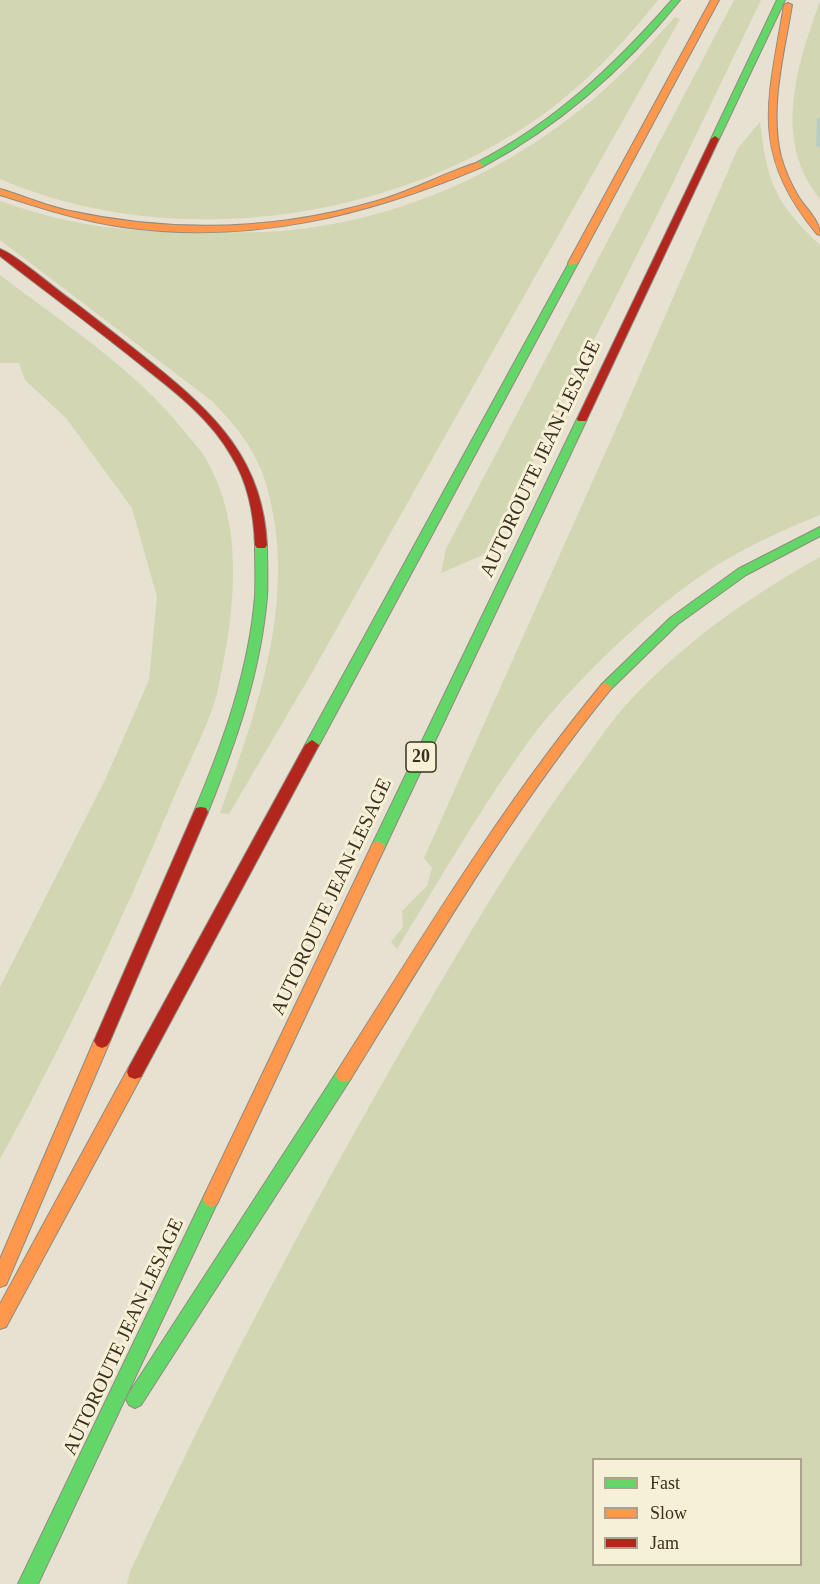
<!DOCTYPE html>
<html>
<head>
<meta charset="utf-8">
<style>
	body { margin:0 }
	#map { position:relative; width:820px; height:1584px; overflow:hidden; background:#e6e1d0; font-family:Georgia,serif }
	canvas { display:block }
	.legend { position:absolute; left:592px; top:1458px; width:210px; height:108px; box-sizing:border-box; background:#f6f0d6; border:2px solid #aba38d; margin:0; padding:8px 10px; list-style:none; font-size:18px; color:#3b3020 }
	.legend li { display:flex; align-items:center; gap:12px; height:30px }
	.legend b { width:30px; border:2px solid #aba38d }
</style>
</head>
<body>
<div id="map">
<canvas width="820" height="1584"></canvas>
<ul class="legend">
<li><b style="height:8px;background:#63d668"></b>Fast</li>
<li><b style="height:8px;background:#ff974d"></b>Slow</li>
<li><b style="height:8px;background:#b3261e"></b>Jam</li>
</ul>
</div>
<script>
const ctx = document.querySelector('canvas').getContext('2d');
ctx.lineJoin = 'round';
function fillPath(path, color) { ctx.fillStyle = color; ctx.fill(path, 'evenodd'); }
function strokePath(path, color, width, dash) { ctx.strokeStyle = color; ctx.lineWidth = width; ctx.lineCap = dash ? 'butt' : 'round'; ctx.setLineDash(dash || []); ctx.stroke(path); }
function write(font, color, halo, rows, align = 'center') {
  ctx.font = font + ' Georgia,serif'; ctx.lineWidth = 6; ctx.setLineDash([]); ctx.textBaseline = 'middle'; ctx.strokeStyle = halo; ctx.fillStyle = color; for (const [text, x, y, turn = 0] of rows) {
    ctx.save(); ctx.translate(x, y); ctx.rotate((+turn || 0) * Math.PI / 180); ctx.textAlign = isNaN(turn) ? turn : align; if (halo) ctx.strokeText(text, 0, 0); ctx.fillText(text, 0, 0); ctx.restore();
  }
}
const green = new Path2D(`
	M0 0H658C627 39 593 76 553 107 403 221 174 254 0 179Z
	M734 0H761L668 193 487 553 441 573 446 549Z
	M820 1V199C772 139 797 66 820 1Z
	M675 17 680 19 310 676 229 814 220 813C253 721 289 624 275 525 271 501 266 476 254 455 243 434 228 418 212 401L0 240V201C77 228 133 233 214 232 237 232 260 233 282 231 403 220 515 169 605 89 630 67 652 42 675 17Z
	M760 122C767 182 775 203 820 245V515C778 532 736 551 699 577 641 617 564 691 523 749 478 813 438 882 397 949L391 942 403 927 402 911 427 886 432 868 424 858 620 420 738 148Z
	M0 275C64 324 135 369 185 432 192 441 202 451 207 461 246 529 234 616 218 689 211 721 186 768 173 799 122 922 64 1043 0 1159V987L105 780 149 680 157 597 132 508 66 418 25 380 19 363H0Z
	M820 557V1584H127L130 1572C224 1369 329 1172 442 980 487 904 532 829 585 759 598 741 611 721 627 704 683 643 747 598 820 557ZM594 1460H800V1564H594Z`);
const stream = new Path2D(`
	M817 118H820V148L816 146Z`);
const fast = new Path2D(`
	M672 0H680C625 68 559 126 482 167H476V163C555 122 613 67 672 0Z
	M777 0H785L719 139 712 141 711 139Z
	M570 261 578 263 319 745 317 748H307L305 745Z
	M582 416 587 419 385 847 383 851H373L371 847 577 419Z
	M820 527V536L746 575 678 624 610 690H602L600 687 602 684 670 618 738 569Z
	M261 541 267 545C267 562 268 579 267 596 261 671 236 742 208 812L206 816H196L194 812C223 743 249 671 255 596 256 579 255 562 255 545Z
	M344 1068 350 1070 352 1075 350 1080 141 1405 135 1408 129 1405 126 1399 129 1393 338 1070Z
	M211 1191 217 1194 219 1199 38 1584H18L205 1194Z`);
const slow = new Path2D(`
	M711 0H719L578 263 570 265 568 263Z
	M788 3 792 5C784 54 769 108 781 157 785 171 791 184 798 196 805 208 820 220 820 235L817 234C749 151 768 102 784 5Z
	M479 162 483 165 482 167C366 216 250 245 123 227 81 221 41 208 0 195V189C24 196 46 206 70 211 172 233 275 231 377 201 412 191 444 173 479 162Z
	M606 683 612 687 610 690C511 812 432 947 350 1080L344 1082 338 1080 336 1075 338 1070C422 938 502 805 602 684Z
	M378 842 383 843 385 847 217 1204 211 1207 205 1204 203 1199 205 1194 371 847 373 843Z
	M102 1034 107 1036 110 1041 6 1285 0 1287V1259L94 1041 97 1036Z
	M135 1065 141 1067 143 1072 141 1077 6 1327 0 1329V1304L129 1067Z`);
const jam = new Path2D(`
	M715 136 719 139 587 419 586 421H578L577 419 711 139Z
	M0 249C17 255 56 290 74 302 100 322 127 343 153 364 215 414 263 460 267 545L265 548H257L255 545C254 515 248 483 232 457 212 421 178 394 146 369 98 330 49 294 0 256Z
	M312 740 319 745 141 1077 135 1079 129 1077 127 1072 129 1067 305 745Z
	M201 807 206 808 208 812 110 1041 107 1046 102 1048 97 1046 94 1041 194 812 196 808Z`);
const shields = [
	[421,757,30]
];
const shieldNames = [
	["20",421,757]
];
const streetNames = [
	["AUTOROUTE JEAN-LESAGE",541,459,-65],
	["AUTOROUTE JEAN-LESAGE",332,897,-65],
	["AUTOROUTE JEAN-LESAGE",124,1337,-65]
];
fillPath(green, '#d2d6b2');
fillPath(stream, '#bbccc3');
strokePath(fast, '#918b7f', 2);
strokePath(slow, '#918b7f', 2);
strokePath(jam, '#918b7f', 2);
fillPath(fast, '#63d668');
fillPath(slow, '#ff974d');
fillPath(jam, '#b3261e');
for (const [x, y, w] of shields) { const box = new Path2D(); box.roundRect(x - w / 2, y - 15, w, 30, 4.5); ctx.fillStyle = '#f6f0d6'; ctx.fill(box); strokePath(box, '#3b3020', 1.5); }
write('bold 18px', '#3b3020', null, shieldNames);
write('20px', '#3b3020', '#f6f0d6', streetNames);
</script>
</body>
</html>
